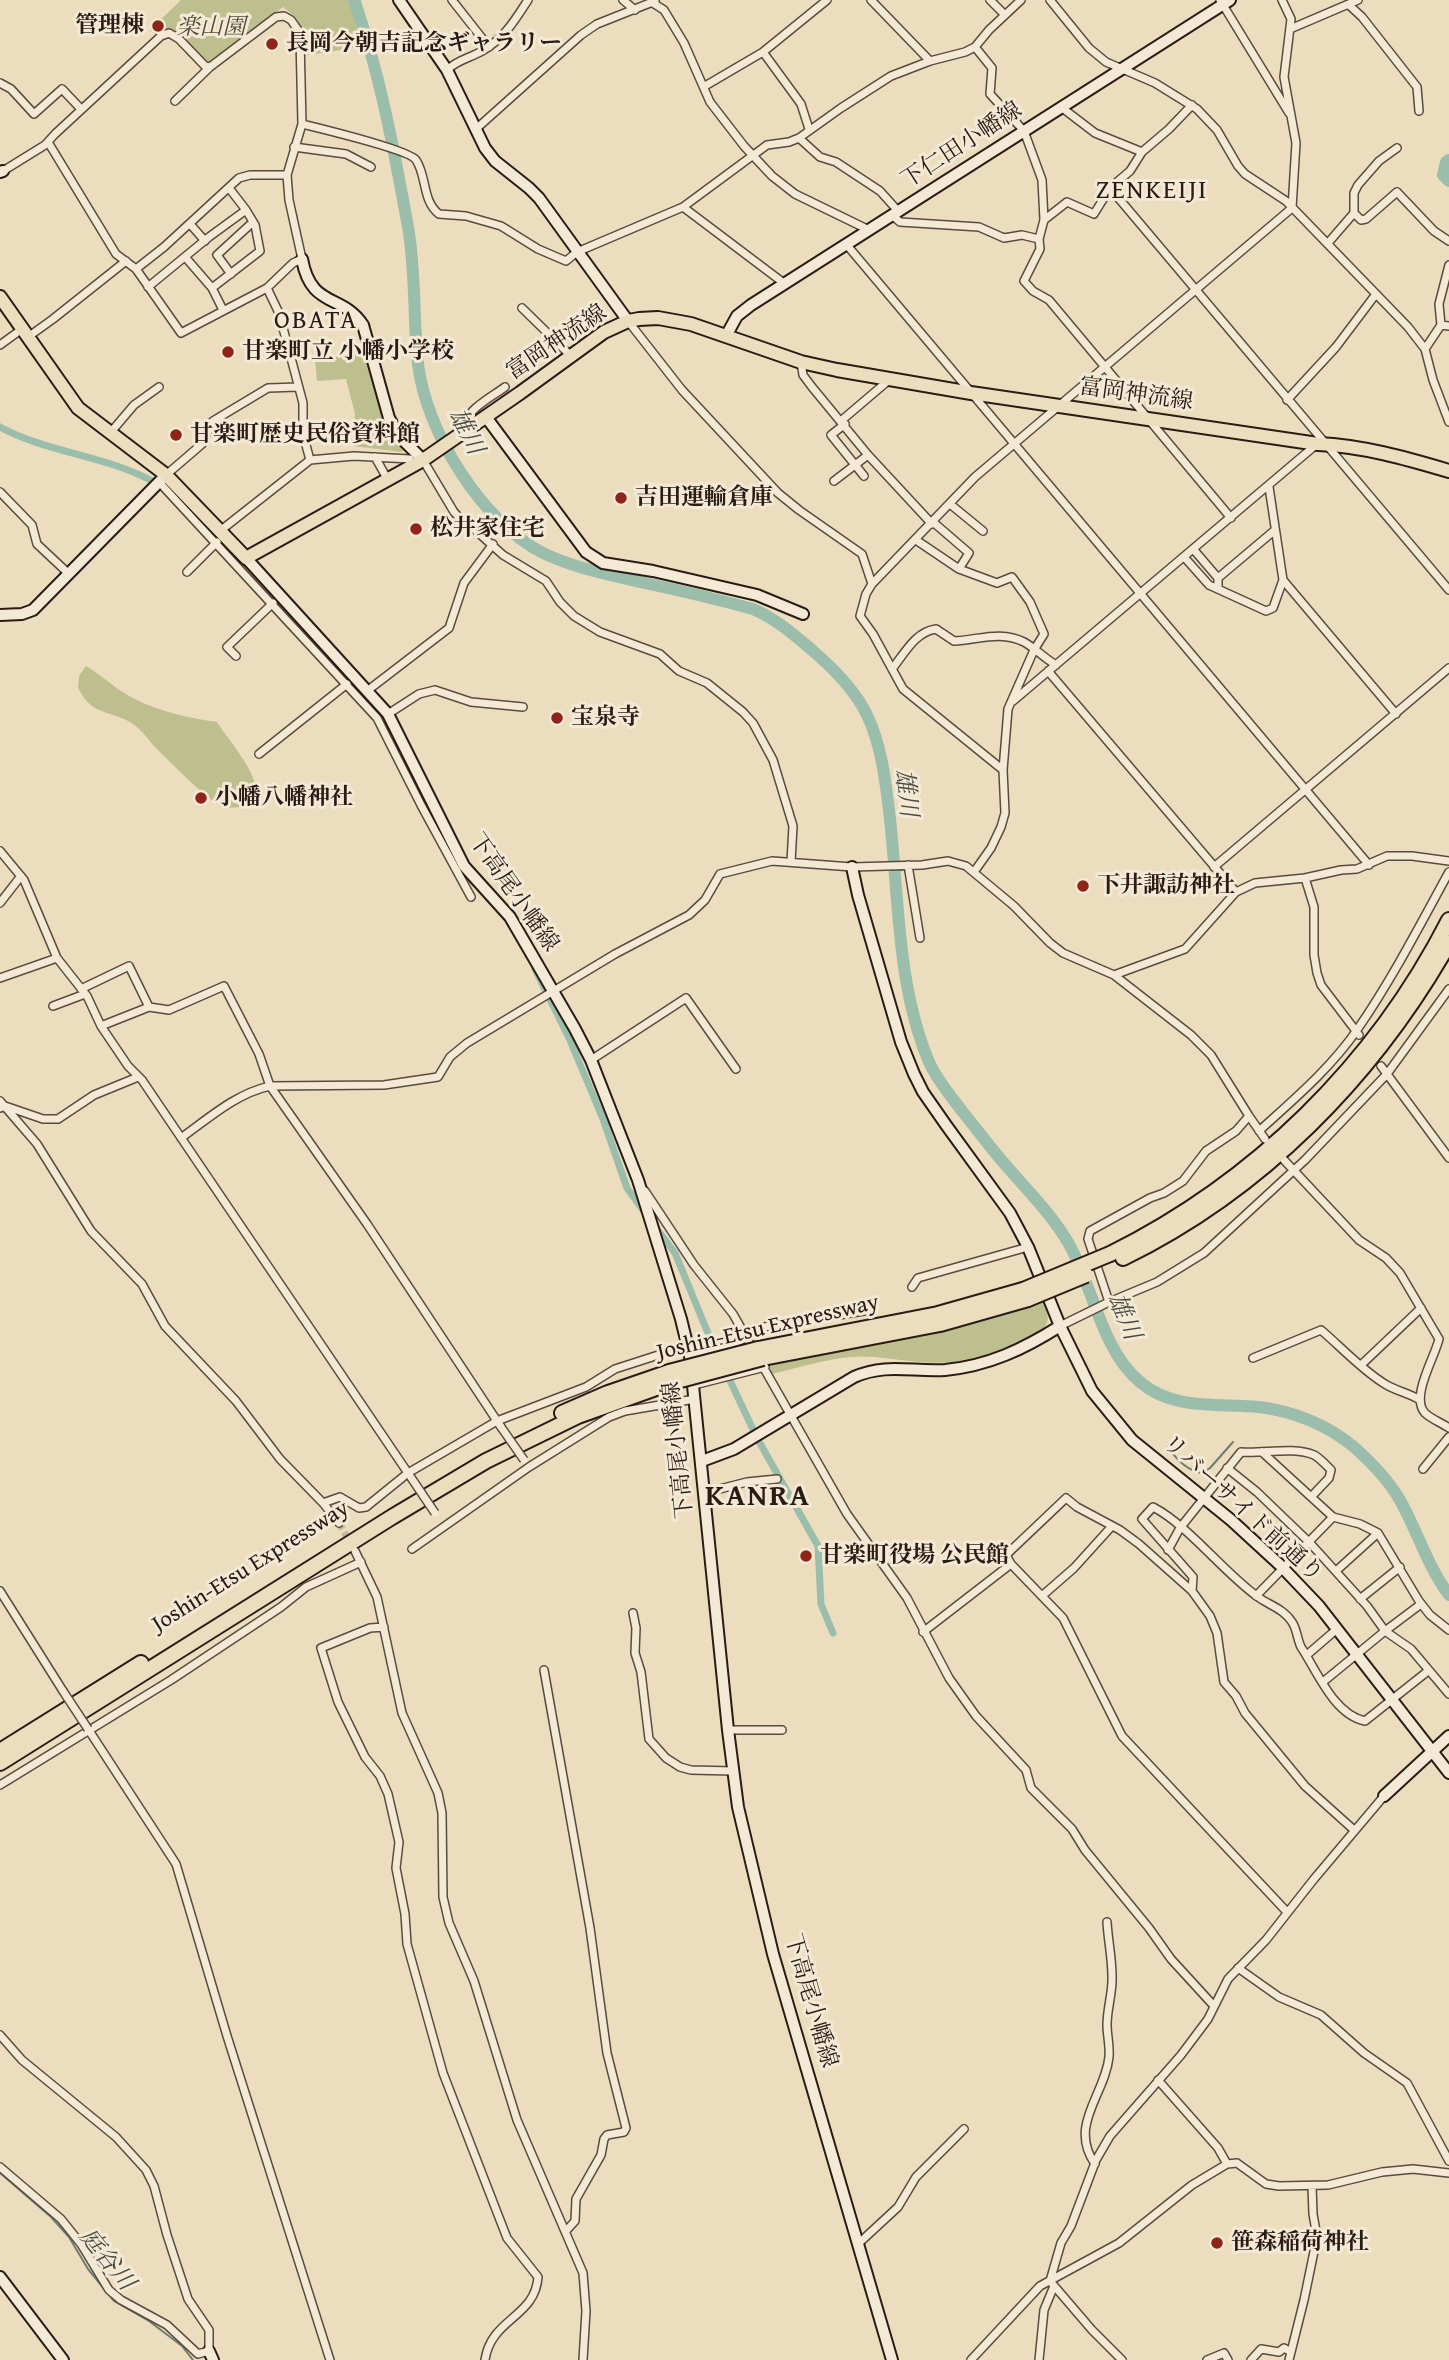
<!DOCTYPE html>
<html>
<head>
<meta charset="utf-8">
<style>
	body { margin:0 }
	canvas { display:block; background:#ecddbf }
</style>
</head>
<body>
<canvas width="1449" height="2360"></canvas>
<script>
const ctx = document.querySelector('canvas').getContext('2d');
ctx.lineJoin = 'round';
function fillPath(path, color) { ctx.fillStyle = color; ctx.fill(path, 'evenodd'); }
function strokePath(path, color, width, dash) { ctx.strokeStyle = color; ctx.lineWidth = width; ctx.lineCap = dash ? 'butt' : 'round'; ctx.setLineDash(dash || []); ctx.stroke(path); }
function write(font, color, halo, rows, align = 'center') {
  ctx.font = font + ' "Gentium Book Plus","Noto Serif JP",serif'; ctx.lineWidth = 6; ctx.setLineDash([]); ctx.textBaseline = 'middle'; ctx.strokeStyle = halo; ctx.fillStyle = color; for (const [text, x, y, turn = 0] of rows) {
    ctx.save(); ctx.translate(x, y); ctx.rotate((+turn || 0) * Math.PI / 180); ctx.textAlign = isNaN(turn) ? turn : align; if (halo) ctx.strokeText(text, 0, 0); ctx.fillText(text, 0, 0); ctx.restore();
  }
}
const green = new Path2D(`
	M181 0H361L373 45 302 56C303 30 305 23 283 7L215 60 208 62 173 30 165 29 157 36 150 30Z
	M358 354 359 357H369L395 438 405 450 401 452 354 446 355 414 346 379 317 381 315 359Z
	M86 666C98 673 107 681 118 689 147 709 183 717 217 722 226 736 256 772 255 787 254 795 248 801 243 807L222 808C198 790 178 770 157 749 148 740 139 725 126 720 102 709 92 714 78 688L79 676Z
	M1043 1301C1053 1321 1047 1329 1029 1339 994 1360 950 1366 910 1361 890 1359 871 1355 851 1357 825 1359 798 1368 772 1374L769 1365 943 1331Z`);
const stream = new Path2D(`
	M1168 1447C1176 1459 1188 1471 1202 1473L1210 1468 1233 1442
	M0 2173 51 2217 69 2237 88 2269 114 2301 149 2321 182 2346 193 2360`);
const canal = new Path2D(`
	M0 427C48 453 105 455 154 482
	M433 816 452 852
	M535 969 569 1038 603 1119 627 1188 645 1213
	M656 1228 675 1253 717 1355
	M726 1372 757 1438 818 1546 821 1604 833 1633`);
const river = new Path2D(`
	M354 0C380 73 394 150 408 227 416 272 413 319 418 364 426 432 482 522 543 553 574 568 607 574 640 582 678 590 716 599 753 609 776 619 793 634 812 650 833 668 855 690 867 715 881 744 885 778 889 810 899 893 896 984 929 1062 937 1080 950 1095 962 1111 976 1128 989 1146 1003 1162 1026 1189 1051 1213 1069 1244 1093 1287 1102 1351 1140 1382 1174 1411 1218 1403 1259 1407 1293 1411 1328 1425 1354 1447 1371 1462 1390 1482 1401 1502 1418 1533 1428 1567 1449 1595
	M1449 160 1446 162 1443 175 1449 181`);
const streetTunnel = new Path2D(`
	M339 1523 351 1544`);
const street = new Path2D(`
	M452 0 489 47
	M623 0 635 10
	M871 0 930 61
	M990 0 1005 15
	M1050 0 1089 48 1106 62 1155 83 1197 109 1217 130 1238 166 1245 174 1286 201 1408 327 1425 349 1433 380 1449 422
	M1220 0 1289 113
	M653 3 664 10 684 43 710 102 744 146 772 176 795 194 869 230
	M1349 5 1362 17 1417 87 1419 111
	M1290 29 1358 0
	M975 47 992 68 990 94 1024 131 1042 180 1044 220 1039 239 1040 249 1024 281 1033 291 1049 300 1231 518
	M763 52 801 104 809 129
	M447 70C457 60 470 58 482 51 504 39 515 20 528 0
	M0 83 11 89 34 114 62 89 81 109
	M705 86 763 52 827 0
	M175 101 210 67
	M1061 107 1095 133 1142 152
	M302 124C318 128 410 150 416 160 427 176 422 201 439 214L466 216 501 226 538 249 566 261 577 252 683 207 767 145 789 142 799 138 841 108 891 76 930 61 965 52 975 47 989 30 1021 0
	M476 129 581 35 597 24 655 1
	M799 138 820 157 836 162 880 191 898 211
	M294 147 346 154 371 167
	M3 171 45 145 55 134 161 36 169 33 179 39 205 66 210 67 276 17 284 16 291 20 298 30 300 38 302 124 287 175 289 200 302 259 293 263 267 288 181 333 136 269 116 254 48 142
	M1110 188 1449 590
	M683 207 785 284
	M1354 213 1361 220 1366 219 1397 192 1434 231 1449 241
	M892 215 900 222 979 227 1004 238 1022 235 1039 239
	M1044 220 1067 202 1094 214 1110 188 1130 171 1142 152 1169 129 1192 105
	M190 224 205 241
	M1328 243 1354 213V193L1358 185 1379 161 1397 148
	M846 244 1369 865
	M186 258 212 288 223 310
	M136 269 164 247 239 178 250 175H287
	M231 274 217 255 253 222
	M148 287 209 237 246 210 229 188
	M212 288 260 251 255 225 246 210
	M267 288 279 313 303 403V434L310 460
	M522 308 571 356
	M628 321 682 390 778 493 799 510 862 554 872 584
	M1441 325 1439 304 1449 265
	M28 337 53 319 126 261
	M0 345 22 329
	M1425 349 1441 325 1449 326
	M801 362 803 375 812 387 868 455 932 524
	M1287 400 1336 347 1376 294
	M842 420 889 380
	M845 424 831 435 864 476
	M111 432 134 405 159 387
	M465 432C459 413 492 397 505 387
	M375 457 388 480
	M423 460 454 512 465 524 473 528 503 555 546 581 560 602 574 616 600 632 660 654 679 671 707 683 743 712 753 723 773 760 793 826 791 862
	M166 475 202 444 213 421 268 388 298 387
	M834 481 868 455
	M159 482 377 718 421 805 471 897
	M0 492 32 525 37 544 69 574
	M950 504 983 531
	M933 522 969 553 959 569
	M220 531 310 460 354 456 410 459
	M916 540 959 569 997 583 1012 577 1030 602 1044 634 1034 650 1008 709 1003 770 1005 813 1001 827 991 848 974 872
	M1194 550 1218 578
	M1185 558 1209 585 1266 611 1273 608 1283 580 1269 487
	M187 572 217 542
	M1283 580 1396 714
	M1218 589V578L1275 530
	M236 656 227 647 273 603
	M892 669C905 653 915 632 936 629L954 641C978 640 1001 630 1024 642 1035 648 1044 658 1056 665
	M1048 671 1236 892
	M367 691 449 628 464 583 493 544
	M1013 701 1317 444
	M388 714 419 694 435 690 471 702 523 707
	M259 754 347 684
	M1003 770 903 689 873 634 860 616 866 594 872 584 975 477 1292 208 1296 143 1284 77 1291 19 1282 0
	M0 851 24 880 57 958 87 996 101 1026 128 1066 142 1080 410 1476
	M908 865 920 938
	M1214 867 1449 668
	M1305 878 1314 907V955L1317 973 1321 985 1359 1035
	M0 903 21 876
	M1114 975 1185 949 1236 892 1255 883 1305 878 1341 870 1357 869 1387 856H1412L1449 861
	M0 978 57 958
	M81 989 129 966 149 1007
	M53 1006 85 994
	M101 1026 149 1007 169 1010 224 986 259 1054 270 1086 367 1224 501 1427
	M591 1060 686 998 736 1069
	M1381 1066 1449 1158
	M0 1101 37 1144 91 1231 142 1284 165 1326 236 1401 280 1459 323 1503 339 1523
	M0 1108 5 1106 43 1119H58L94 1095 138 1077
	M1259 1131C1293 1100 1330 1069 1357 1030 1391 981 1420 925 1449 872
	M181 1138C209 1118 235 1094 270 1086L384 1085 438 1077 450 1057 467 1043 615 954 689 915 705 900 720 874 772 861 852 867 922 865 948 861 966 866 1014 906 1050 943 1063 953 1114 975 1191 1035 1211 1055 1249 1116 1265 1139
	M1284 1160 1359 1240 1386 1258 1400 1273 1439 1339C1435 1357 1410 1397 1425 1413 1431 1419 1442 1423 1449 1428
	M645 1191 694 1265 733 1314 847 1514 907 1598 949 1678 976 1716 1026 1770 1031 1788 1072 1829 1085 1850 1149 1928 1171 1959 1214 2006
	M912 1287 918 1278 1028 1247
	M1109 1302 1088 1239 1090 1231 1150 1198 1164 1193 1183 1181 1206 1151 1236 1131 1249 1116
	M1060 1326 1109 1302 1157 1282 1204 1253 1305 1160 1387 1074 1449 989
	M690 1356 727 1347 747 1337 758 1328 870 1310
	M1253 1358 1321 1330C1341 1347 1363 1371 1385 1384 1396 1391 1409 1393 1420 1400
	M1361 1365 1421 1308
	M694 1385 765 1367
	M1262 1452 1333 1517 1360 1524 1378 1533 1419 1601 1430 1615 1449 1630
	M1227 1468 1257 1492 1310 1543 1367 1606 1385 1631 1411 1649 1449 1694
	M1423 1469 1449 1437
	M704 1493 747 1482 777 1479
	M323 1503 340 1497 359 1508 366 1507 408 1473 497 1421 586 1387 615 1369 677 1349H688
	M412 1549 529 1467 609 1417 625 1411 695 1399
	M1168 1550 1180 1528 1241 1452C1263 1454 1294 1446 1314 1455 1320 1458 1327 1466 1331 1470L1329 1478 1312 1496
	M355 1551 377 1597 402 1713 438 1793 442 1813 443 1897 449 1923 474 1981 517 2120 583 2273 586 2311 583 2360
	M1336 1571 1378 1533
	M0 1591 63 1691
	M1192 1591 1193 1577 1142 1519 1153 1507C1188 1525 1224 1573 1258 1597 1269 1605 1284 1609 1292 1622 1297 1629 1297 1639 1301 1647 1317 1671 1334 1715 1365 1721L1428 1671
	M1043 1595 1074 1568 1112 1526
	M1256 1596 1333 1517
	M1360 1599 1400 1567
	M633 1613 636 1628 635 1653 641 1672 649 1739 666 1758 680 1767 691 1770 733 1771
	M384 1627 370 1628 321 1648 338 1702 365 1757 380 1776 388 1794 399 1842 396 1868 405 1914 407 1944 443 2073 507 2238 538 2277C535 2318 491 2318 485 2360
	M923 1632 1011 1564
	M1308 1654 1337 1629
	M544 1670 590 1928 607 2053 626 2128 624 2132 607 2135 604 2139 601 2155 576 2199 575 2221 566 2231
	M1323 1682 1385 1631 1421 1604
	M88 1729 176 1864 227 2036 330 2360
	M728 1730H782
	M0 1785 171 1680 281 1607 306 1587 361 1562
	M1287 1912 1122 1736 1063 1618 1011 1564 1006 1555 1066 1498 1077 1507 1120 1530 1139 1544 1192 1591 1210 1616 1217 1633 1224 1682 1236 1696 1245 1713 1305 1786 1354 1830
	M1238 1968 1279 1997 1321 2015 1364 2053 1407 2083 1449 2161
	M0 2035 22 2060 116 2137 146 2170 154 2186 167 2235 188 2299 209 2330V2351L198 2354 167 2325 121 2300 109 2290 81 2244 61 2219 0 2167
	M1158 2080 1218 2148 1227 2164
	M1095 2164C1068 2125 1105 2095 1109 2057 1110 2046 1107 2035 1107 2025 1107 2008 1113 1992 1112 1976 1112 1958 1108 1940 1107 1922
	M858 2244 898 2207 916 2177 964 2129
	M1050 2281 1061 2243 1071 2226 1096 2160 1110 2136 1181 2055 1208 2019 1228 1979 1266 1940 1314 1879 1384 1796
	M1050 2281 1092 2330 1122 2360
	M971 2360 1040 2286 1119 2243 1192 2185 1227 2164 1237 2163 1266 2184 1279 2186 1328 2185 1382 2172 1413 2169 1449 2173
	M1039 2360 1044 2310 1054 2286
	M1207 2360 1224 2353 1228 2360
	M1251 2360 1261 2349 1279 2352 1284 2348 1291 2352
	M1289 2360 1304 2300 1317 2237 1313 2214 1312 2186`);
const secondary = new Path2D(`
	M399 0 447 70 485 148 495 161 529 188 539 198 628 321
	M0 172 3 171
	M302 259C311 309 342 293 363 325L389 418 400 437 423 460
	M726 336 737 316 751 305 1230 0
	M486 417 586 552 603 563 653 571 757 595 803 614
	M246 558 388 714 464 866 510 917 575 1029 591 1060 638 1180 681 1319 690 1356 728 1730 738 1807 773 1954 892 2360
	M0 615 22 614 33 610 166 475
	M852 867 858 895 901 1042 914 1074 923 1092 946 1125 1010 1213 1028 1247 1060 1326 1092 1391 1132 1440 1231 1520 1280 1565 1319 1606 1449 1773
	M702 1461 734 1449 854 1377C886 1363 911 1372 945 1370 988 1366 1024 1349 1060 1326
	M1384 1796 1449 1736
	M0 2277 63 2360
	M209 2351 213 2360`);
const primary = new Path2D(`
	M0 297 78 408 166 475 246 558 423 460 520 393 604 332 628 321 639 319 658 318 691 324 801 362 837 370 971 393 1318 444C1363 446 1405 458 1449 471`);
const highway = new Path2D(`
	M1110 1254C1255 1182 1375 1065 1449 920
	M1123 1258C1262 1190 1373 1077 1449 943
	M758 1349 938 1314 1023 1290
	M763 1358 940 1324 1028 1299
	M562 1413 608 1393 669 1372
	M0 1751 141 1663
	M0 1763 392 1517 486 1461 578 1416 673 1382`);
const streetBridge = new Path2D(`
	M501 1427 524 1460
	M410 1476 435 1513
	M63 1691 88 1729`);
const highwayBridge = new Path2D(`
	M1023 1290 1110 1254
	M1028 1299 1086 1275
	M669 1372 758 1349
	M673 1382 763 1358`);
const markers = [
	[158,26,7,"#8f2418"],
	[272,44,7,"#8f2418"],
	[228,352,7,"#8f2418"],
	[176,435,7,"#8f2418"],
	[621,498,7,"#8f2418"],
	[416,529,7,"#8f2418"],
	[557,718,7,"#8f2418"],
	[201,798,7,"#8f2418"],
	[1083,886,7,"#8f2418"],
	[806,1556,7,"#8f2418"],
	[1217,2243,7,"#8f2418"]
];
const poiNames = [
	["管理棟",144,26,"right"],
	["長岡今朝吉記念ギャラリー",286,44],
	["甘楽町立 小幡小学校",242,352],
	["甘楽町歴史民俗資料館",190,435],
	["吉田運輸倉庫",635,498],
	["松井家住宅",430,529],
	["宝泉寺",571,718],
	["小幡八幡神社",215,798],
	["下井諏訪神社",1097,886],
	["甘楽町役場 公民館",820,1556],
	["笹森稲荷神社",1231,2243]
];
const parkNames = [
	["楽山園",211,28]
];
const streetNames = [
	["下仁田小幡線",962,146,-33],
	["富岡神流線",557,343,-34],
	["富岡神流線",1136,395,8],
	["下高尾小幡線",513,893,55],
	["Joshin-Etsu Expressway",768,1328,-13],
	["下高尾小幡線",679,1450,-96],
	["リバーサイド前通り",1242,1509,42],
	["Joshin-Etsu Expressway",251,1567,-32],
	["下高尾小幡線",810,2001,74]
];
const waterNames = [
	["雄川",465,432,63],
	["雄川",905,793,83],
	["雄川",1123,1317,67],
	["庭谷川",106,2260,51]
];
const quarterNames = [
	["ZENKEIJI",1152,191],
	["OBATA",316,321]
];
const districtNames = [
	["KANRA",758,1497]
];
fillPath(green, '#bebf8e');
strokePath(stream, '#6c7d6f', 2);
strokePath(canal, '#9abdac', 7);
strokePath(river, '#9abdac', 12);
strokePath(streetTunnel, '#c5b69d', 7, [7, 3.5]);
strokePath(street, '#594c3f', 10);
strokePath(secondary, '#281c14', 14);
strokePath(primary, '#281c14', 16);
strokePath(highway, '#281c14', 18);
strokePath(street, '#f3e9d5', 7);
strokePath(secondary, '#f3e9d5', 10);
strokePath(primary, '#ecddbf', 12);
strokePath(highway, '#ecddbf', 14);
strokePath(streetBridge, '#594c3f', 10, []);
strokePath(highwayBridge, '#281c14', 18, []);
strokePath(streetBridge, '#f3e9d5', 7);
strokePath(highwayBridge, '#ecddbf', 14);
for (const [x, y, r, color] of markers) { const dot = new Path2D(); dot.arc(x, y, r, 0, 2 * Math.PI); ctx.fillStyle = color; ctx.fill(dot); strokePath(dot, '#f3e9d5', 2.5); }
write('bold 23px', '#281c14', '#f3e9d5', poiNames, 'left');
write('italic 23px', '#554d39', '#f3e9d5', parkNames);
write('23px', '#281c14', '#f3e9d5', streetNames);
write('italic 24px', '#4a4c42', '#f3e9d5', waterNames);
ctx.letterSpacing = '2px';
write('26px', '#281c14', '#f3e9d5', quarterNames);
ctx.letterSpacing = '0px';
ctx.letterSpacing = '2px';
write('bold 30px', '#281c14', '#f3e9d5', districtNames);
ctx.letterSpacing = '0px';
</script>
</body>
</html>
